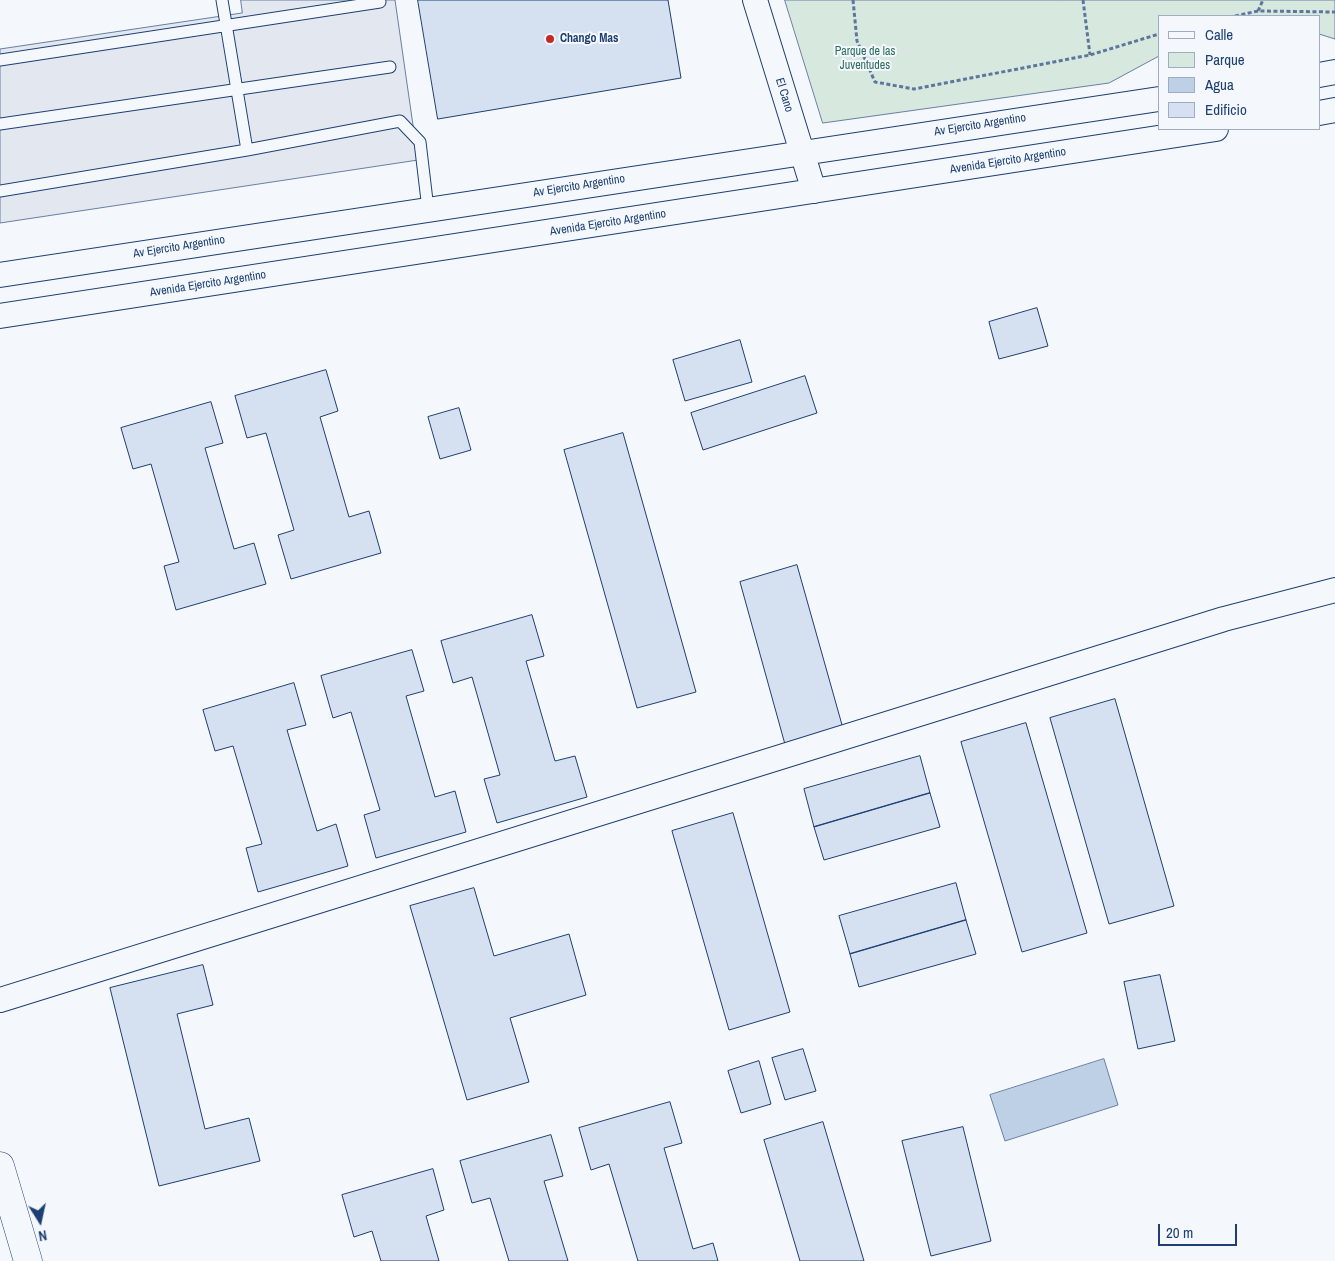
<!DOCTYPE html>
<html>
<head>
<meta charset="utf-8">
<style>
	body { margin:0 }
	#map { position:relative; width:1335px; height:1261px; overflow:hidden; background:#f4f7fb; font-family:"Archivo Narrow",sans-serif }
	canvas { display:block }
	.legend { position:absolute; left:1158px; top:15px; width:162px; height:115px; box-sizing:border-box; background:#f4f7fb; border:1px solid #9eadc5; margin:0; padding:6px 9px; list-style:none; font-size:15px; color:#1d3f73 }
	.legend li { display:flex; align-items:center; gap:10px; height:25px }
	.legend b { width:25px; border:1px solid #9eadc5 }
	.north { position:absolute; left:15px; top:1196px; width:50px; height:50px; -webkit-text-stroke:4px #f4f7fb; paint-order:stroke; rotate:170deg; font-size:14px; font-weight:700; line-height:20px; text-align:center; color:#1d3f73 }
	.north::after { content:''; display:block; margin:auto; width:18px; height:22px; background:#1d3f73; clip-path:polygon(50% 0,100% 100%,50% 72%,0 100%) }
	.scale { position:absolute; left:1158px; top:1224px; width:79px; height:22px; box-sizing:border-box; border:2px solid #1d3f73; border-top:0; padding-left:6px; font-size:15px; line-height:18px; white-space:nowrap; color:#1d3f73; -webkit-text-stroke:4px #f4f7fb; paint-order:stroke }
</style>
</head>
<body>
<div id="map">
<canvas width="1335" height="1261"></canvas>
<ul class="legend">
<li><b style="height:6px;background:#f4f7fb"></b>Calle</li>
<li><b style="height:14px;background:#d7e8df"></b>Parque</li>
<li><b style="height:14px;background:#bed0e5"></b>Agua</li>
<li><b style="height:14px;background:#d5e0f0"></b>Edificio</li>
</ul>
<div class="north">N</div>
<div class="scale">20 m</div>
</div>
<script>
const ctx = document.querySelector('canvas').getContext('2d');
ctx.lineJoin = 'round';
function fillPath(path, color) { ctx.fillStyle = color; ctx.fill(path, 'evenodd'); }
function strokePath(path, color, width, dash) { ctx.strokeStyle = color; ctx.lineWidth = width; ctx.lineCap = dash ? 'butt' : 'round'; ctx.setLineDash(dash || []); ctx.stroke(path); }
function write(font, color, halo, rows, align = 'center') {
  ctx.font = font + ' "Archivo Narrow",sans-serif'; ctx.lineWidth = 4; ctx.setLineDash([]); ctx.textBaseline = 'middle'; ctx.strokeStyle = halo; ctx.fillStyle = color; for (const [text, x, y, turn = 0] of rows) {
    ctx.save(); ctx.translate(x, y); ctx.rotate((+turn || 0) * Math.PI / 180); ctx.textAlign = isNaN(turn) ? turn : align; if (halo) ctx.strokeText(text, 0, 0); ctx.fillText(text, 0, 0); ctx.restore();
  }
}
const green = new Path2D(`
	M785 0H1335V39L1319 34V16H1159V56L1109 83 823 123Z`);
const parking = new Path2D(`
	M241 0H395L418 160 0 223V49L242 13Z`);
const water = new Path2D(`
	M1104 1059 1118 1105 1005 1141 990 1095Z`);
const building = new Path2D(`
	M418 0H668L681 78 438 119Z
	M1037 308 1048 346 999 359 989 322Z
	M740 340 752 382 685 401 673 360Z
	M326 370 338 411 320 417 349 517 369 511 381 553 291 579 278 535 294 530 266 433 247 438 235 396Z
	M805 376 817 413 703 450 691 413Z
	M211 402 223 443 205 448 234 549 254 543 266 584 176 610 164 566 179 562 151 464 133 469 121 428Z
	M459 408 471 450 440 459 428 417Z
	M623 433 696 692 637 708 564 450Z
	M797 565 844 732 786 748 740 582Z
	M532 615 544 656 526 661 555 761 575 756 587 797 497 823 484 779 500 775 472 677 453 683 441 641Z
	M412 650 424 691 406 696 435 797 455 791 466 832 376 858 364 815 380 810 351 712 333 718 321 676Z
	M294 683 306 725 287 730 317 831 336 824 348 866 258 892 246 848 262 844 233 746 215 751 203 710Z
	M1115 699 1174 906 1109 924 1050 718Z
	M1026 723 1087 933 1022 952 961 742Z
	M920 756 930 793 814 827 804 789Z
	M930 793 940 827 824 860 814 827Z
	M733 813 790 1012 729 1030 672 831Z
	M956 883 966 920 850 954 839 916Z
	M474 888 494 956 569 934 586 995 510 1018 529 1082 467 1100 410 906Z
	M966 920 976 954 859 987 850 954Z
	M203 965 213 1005 177 1014 205 1129 249 1118 260 1161 159 1186 110 988Z
	M1160 975 1175 1041 1138 1049 1124 982Z
	M803 1049 816 1091 785 1100 772 1058Z
	M759 1061 771 1104 741 1113 728 1071Z
	M670 1102 682 1143 664 1148 693 1249 713 1243 718 1261H638L609 1164 591 1170 579 1128Z
	M823 1122 864 1261H800L764 1140Z
	M963 1127 991 1241 931 1256 902 1141Z
	M551 1135 563 1176 544 1181 568 1261H509L490 1198 472 1203 460 1161Z
	M433 1169 444 1210 426 1216 439 1261H381L372 1231 354 1237 342 1195Z`);
const path = new Path2D(`
	M853 0 857 41 875 82 914 89 1090 55 1159 34
	M1083 0 1090 55
	M1258 11 1263 0
	M1235 16 1258 11 1335 12`);
const service = new Path2D(`
	M222 0 247 150
	M0 60 380 2
	M0 124 390 67
	M0 191 247 150 400 121 420 142 428 209`);
const minor = new Path2D(`
	M755 0 814 191
	M1319 75 1335 72
	M1319 113 1335 110
	M0 275 1159 99
	M0 316 1216 129
	M0 1000 1224 619 1335 590`);
const secondary = new Path2D(`
	M0 1166 28 1261`);
const markers = [
	[550,39,5,"#c62828"]
];
const poiNames = [
	["Chango Mas",560,39]
];
const parkNames = [
	["Parque de las",865,52],
	["Juventudes",865,66]
];
const streetNames = [
	["El Cano",784,95,73],
	["Av Ejercito Argentino",980,125,-9],
	["Avenida Ejercito Argentino",1008,161,-9],
	["Av Ejercito Argentino",579,186,-9],
	["Avenida Ejercito Argentino",608,223,-9],
	["Av Ejercito Argentino",179,247,-9],
	["Avenida Ejercito Argentino",208,284,-9]
];
fillPath(green, '#d7e8df');
strokePath(green, '#687fa3', 1);
fillPath(parking, '#e3e8f0');
strokePath(parking, '#687fa3', 1);
fillPath(water, '#bed0e5');
strokePath(water, '#687fa3', 1);
fillPath(building, '#d5e0f0');
strokePath(building, '#1d3f73', 1);
strokePath(service, '#1d3f73', 13);
strokePath(minor, '#1d3f73', 26);
strokePath(secondary, '#1d3f73', 29);
strokePath(path, '#5e769c', 3, [4, 2.5]);
strokePath(service, '#f4f7fb', 11);
strokePath(minor, '#f4f7fb', 24);
strokePath(secondary, '#f4f7fb', 28);
for (const [x, y, r, color] of markers) { const dot = new Path2D(); dot.arc(x, y, r, 0, 2 * Math.PI); ctx.fillStyle = color; ctx.fill(dot); strokePath(dot, '#f4f7fb', 2); }
write('bold 12px', '#1d3f73', '#f4f7fb', poiNames, 'left');
write('12px', '#2c6c60', '#f4f7fb', parkNames);
write('12px', '#1d3f73', '#f4f7fb', streetNames);
</script>
</body>
</html>
